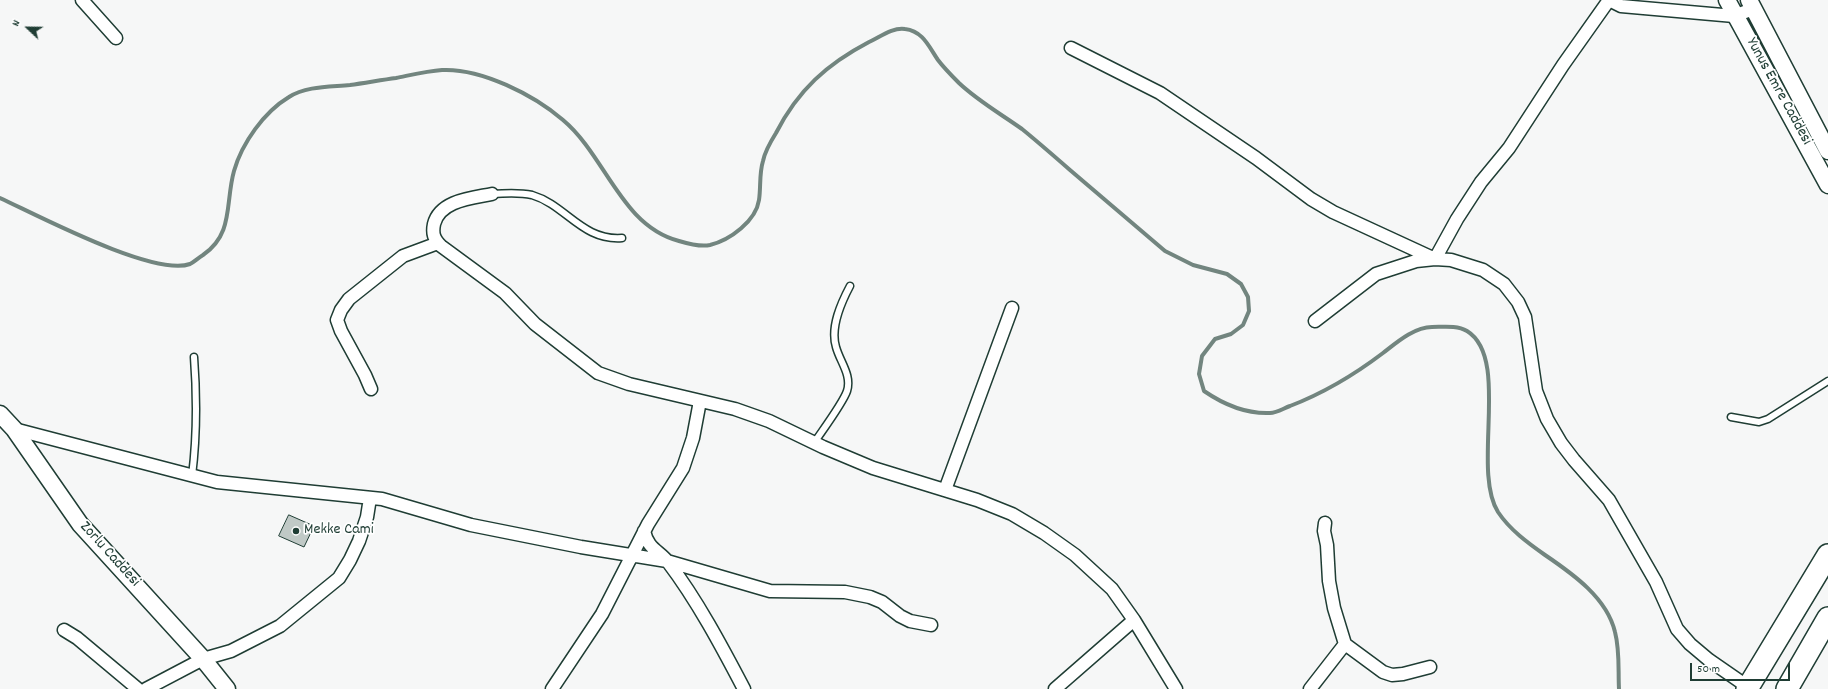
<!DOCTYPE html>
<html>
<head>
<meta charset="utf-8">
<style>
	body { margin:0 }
	#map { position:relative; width:1828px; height:689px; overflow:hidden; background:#f6f7f7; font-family:Dekko,sans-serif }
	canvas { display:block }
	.north { position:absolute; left:8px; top:8px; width:40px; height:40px; -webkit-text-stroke:3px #fff; paint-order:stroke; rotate:292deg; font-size:11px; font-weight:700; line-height:16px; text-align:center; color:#1f3d34 }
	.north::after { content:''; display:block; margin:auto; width:14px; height:18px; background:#1f3d34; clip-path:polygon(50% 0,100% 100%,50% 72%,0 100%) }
	.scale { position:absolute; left:1690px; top:663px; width:100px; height:18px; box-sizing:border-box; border:2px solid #1f3d34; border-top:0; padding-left:5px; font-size:12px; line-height:14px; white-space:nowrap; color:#1f3d34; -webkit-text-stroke:3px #fff; paint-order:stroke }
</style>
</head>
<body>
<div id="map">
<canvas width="1828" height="689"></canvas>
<div class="north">N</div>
<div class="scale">50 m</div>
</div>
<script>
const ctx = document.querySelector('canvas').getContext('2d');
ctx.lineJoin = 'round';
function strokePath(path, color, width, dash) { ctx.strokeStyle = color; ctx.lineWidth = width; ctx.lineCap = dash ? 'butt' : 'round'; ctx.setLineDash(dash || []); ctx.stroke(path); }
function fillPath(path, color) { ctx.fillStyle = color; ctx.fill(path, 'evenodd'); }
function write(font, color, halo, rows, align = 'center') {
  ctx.font = font + ' Dekko,sans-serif'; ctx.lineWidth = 3.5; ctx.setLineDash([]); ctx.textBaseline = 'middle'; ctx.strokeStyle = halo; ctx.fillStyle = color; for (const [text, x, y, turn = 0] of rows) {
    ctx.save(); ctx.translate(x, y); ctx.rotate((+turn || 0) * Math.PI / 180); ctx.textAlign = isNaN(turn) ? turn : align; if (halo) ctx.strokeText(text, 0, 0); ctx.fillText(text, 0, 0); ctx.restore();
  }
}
const stream = new Path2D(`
	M0 198C37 215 154 277 190 264 194 262 198 258 203 255 234 234 225 203 234 171 242 143 264 112 289 97 306 86 330 87 350 85 365 83 381 80 396 78 411 75 427 71 442 70 481 68 534 95 563 120 606 156 621 226 679 241 689 244 701 247 710 245 730 240 756 221 759 200 761 187 759 174 763 161 765 151 771 141 776 133 798 90 827 64 869 42 880 37 893 27 905 29 923 31 929 47 938 60 944 68 952 76 959 83 978 101 1001 114 1022 129 1038 142 1054 156 1070 170 1102 197 1133 224 1165 251L1193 265 1227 274 1241 284 1248 297 1249 311 1243 325 1231 334 1215 339 1202 356 1199 374 1204 391C1223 404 1247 414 1270 413 1277 413 1284 408 1290 406 1324 393 1354 375 1383 353 1396 343 1414 327 1432 327 1443 327 1457 325 1467 331 1511 358 1471 469 1498 512 1510 530 1528 543 1545 555 1573 574 1607 598 1615 632 1620 651 1618 670 1619 689`);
const building = new Path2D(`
	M289 515 314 526 304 547 279 536Z`);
const service = new Path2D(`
	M492 194C505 193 519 192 532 195 566 205 582 241 622 238
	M1731 417 1759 422 1768 419 1828 381
	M814 443C822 431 843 403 847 391 852 375 840 362 836 347 830 327 841 303 850 286
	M192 476C197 436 197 397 194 357`);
const minor = new Path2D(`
	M82 0 116 38
	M1609 0 1621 6 1734 16 1753 9
	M1071 48 1160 93 1256 158 1311 199 1333 212 1435 259 1457 219 1481 182 1509 148 1563 65 1609 0
	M492 194C473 198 440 200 434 224 432 234 434 239 441 246L505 293 535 324 598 373 629 384 735 409 769 421 823 447 873 468 977 500 1012 514 1044 533 1075 555 1112 589 1134 620 1176 689
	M1315 321 1376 274 1416 261 1435 259 1451 260 1483 270 1504 284 1518 302 1525 317 1536 391 1547 419 1561 443 1574 460 1609 500 1656 582 1677 629 1690 644 1709 660 1748 687
	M371 389 365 375 341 331 337 320 341 310 349 299 403 256 438 243
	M14 429 217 482 382 499 471 525 581 547 667 561 770 591 845 592 870 597 882 602 900 616 910 621 931 625
	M945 490 1012 308
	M1325 523 1324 531 1327 545 1329 581 1334 608 1345 644 1383 672 1392 675 1403 674 1430 667
	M644 531C648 549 658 550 668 562 697 600 722 647 744 689
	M64 630 77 638 138 689
	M146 689 203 659 231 651 280 626 339 578 350 560 359 541 367 517 370 498
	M552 689 602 614 648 524 683 468 693 438 700 401
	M1055 689 1134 620
	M1310 689 1345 644`);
const tertiary = new Path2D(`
	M1727 0 1828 185
	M1749 0 1828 151
	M0 414 14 429 80 524 203 659 227 689`);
const trunk = new Path2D(`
	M1747 689 1828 555
	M1787 689 1828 618`);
const markers = [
	[296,531,4,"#1f3d34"]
];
const streetNames = [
	["Yunus Emre Caddesi",1778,92,61],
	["Zorlu Caddesi",109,555,48]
];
const poiNames = [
	["Mekke Cami",304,531]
];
strokePath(stream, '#72857f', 4);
fillPath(building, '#c0c9c6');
strokePath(building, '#1f3d34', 1);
strokePath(service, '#1f3d34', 9);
strokePath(minor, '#1f3d34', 15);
strokePath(tertiary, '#1f3d34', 19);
strokePath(trunk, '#1f3d34', 24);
strokePath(service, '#fff', 6);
strokePath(minor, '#fff', 12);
strokePath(tertiary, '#fff', 16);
strokePath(trunk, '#fff', 21);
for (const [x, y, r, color] of markers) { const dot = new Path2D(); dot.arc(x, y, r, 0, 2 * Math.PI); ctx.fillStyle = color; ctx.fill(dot); strokePath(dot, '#fff', 1.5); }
write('16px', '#1f3d34', '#fff', streetNames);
write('16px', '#1f3d34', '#fff', poiNames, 'left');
</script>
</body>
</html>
